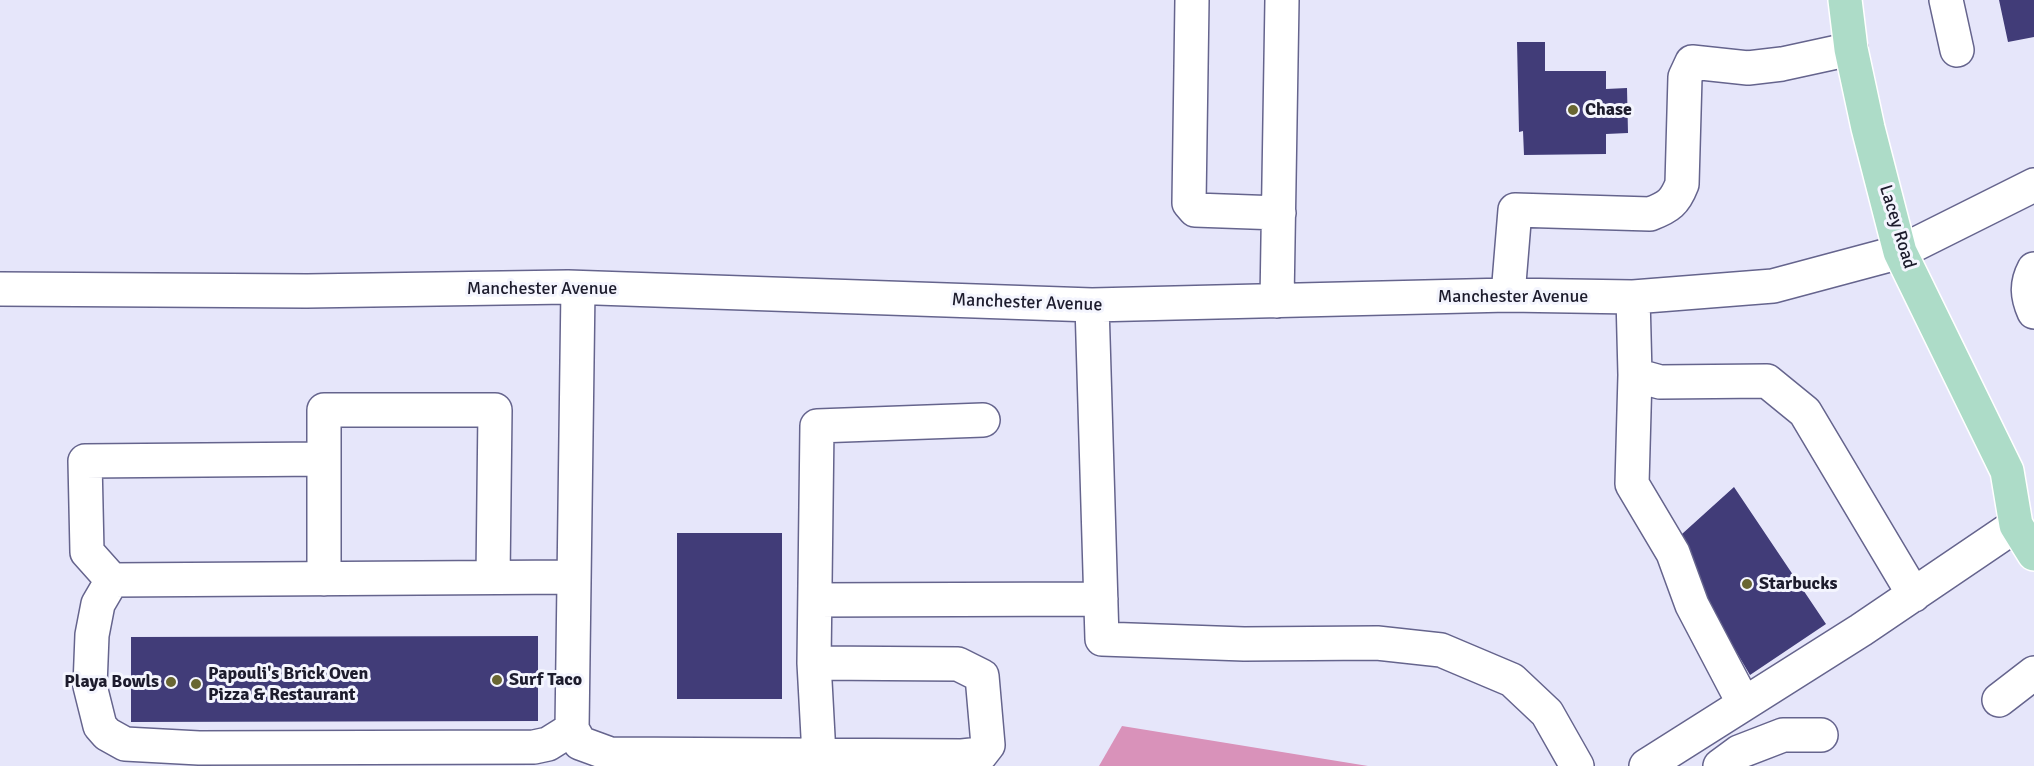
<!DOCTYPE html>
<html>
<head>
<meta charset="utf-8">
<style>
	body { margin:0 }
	canvas { display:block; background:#e6e6fa }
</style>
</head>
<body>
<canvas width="2034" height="766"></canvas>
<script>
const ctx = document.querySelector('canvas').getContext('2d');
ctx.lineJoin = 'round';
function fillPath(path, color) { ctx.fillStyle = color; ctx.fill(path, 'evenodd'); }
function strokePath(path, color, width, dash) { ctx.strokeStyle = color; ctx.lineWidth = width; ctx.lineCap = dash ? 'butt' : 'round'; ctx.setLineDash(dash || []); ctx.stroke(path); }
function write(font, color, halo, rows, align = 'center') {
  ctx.font = font + ' Signika,sans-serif'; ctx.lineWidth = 6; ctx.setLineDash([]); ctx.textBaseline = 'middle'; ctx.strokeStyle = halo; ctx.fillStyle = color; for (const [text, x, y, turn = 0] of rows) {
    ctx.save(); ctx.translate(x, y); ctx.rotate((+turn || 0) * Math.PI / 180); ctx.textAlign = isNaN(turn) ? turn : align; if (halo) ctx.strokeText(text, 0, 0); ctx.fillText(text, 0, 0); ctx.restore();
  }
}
const forest = new Path2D(`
	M1122 726 1368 766H1099Z`);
const building = new Path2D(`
	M1999 0H2034V37L2008 42Z
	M1517 42H1545V71H1606V89L1627 88 1628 133 1606 134V154L1524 155 1523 131 1519 132Z
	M1734 487 1826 624 1750 675 1672 543Z
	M677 533H782V699H677Z
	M538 636V721L131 722V637Z`);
const minor = new Path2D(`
	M1192 0 1189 203 1195 210 1279 213
	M1946 0 1957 50
	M2034 269C2026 284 2027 296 2034 312
	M578 288 572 729 580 743 610 754 962 756 981 754 988 745 982 676 958 664 814 663 819 755
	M0 289 307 291 568 287 1092 305 1508 295 1633 297 1773 286 1900 252 2034 185
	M1508 295 1515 210 1650 214C1669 207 1675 202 1682 184L1685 77 1692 62 1748 68 1782 64 1851 49
	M1633 297 1635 375 1660 382 1767 381 1805 412 1914 595
	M1277 301 1282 0
	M1092 305 1102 639 1244 644 1377 643 1441 650 1512 680 1547 713 1577 766
	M1635 375 1632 484 1673 553 1692 605 1744 704
	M324 459 85 461 87 552 112 580 574 577
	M324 579V410H495L493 577
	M112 580 98 604 92 635 90 686 100 726 107 734 125 744 199 748 534 747 548 744 572 729
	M815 600 1101 599
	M814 663 817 426 983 420
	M1999 700 2034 673
	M1646 766 1861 630 2016 525
	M1720 766 1739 752 1783 735H1821`);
const major = new Path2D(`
	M1845 0 1851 49 1868 128 1900 252 2007 471 2016 525 2034 554`);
const markers = [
	[1573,110,6,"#696632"],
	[1747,584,6,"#696632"],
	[497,680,6,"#696632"],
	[171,682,6,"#696632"],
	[196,684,6,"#696632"]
];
const poiNames = [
	["Chase",1585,110],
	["Starbucks",1759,584],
	["Papouli's Brick Oven",208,674],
	["Pizza & Restaurant",208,695],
	["Surf Taco",509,680],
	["Playa Bowls",159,682,"right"]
];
const streetNames = [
	["Lacey Road",1897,227,73],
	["Manchester Avenue",542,289],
	["Manchester Avenue",1513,297],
	["Manchester Avenue",1027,303,2]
];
fillPath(forest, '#d992ba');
fillPath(building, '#413c78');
strokePath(minor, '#65648d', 36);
strokePath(major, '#fff', 36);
strokePath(minor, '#fff', 33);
strokePath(major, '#addcc8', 33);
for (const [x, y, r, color] of markers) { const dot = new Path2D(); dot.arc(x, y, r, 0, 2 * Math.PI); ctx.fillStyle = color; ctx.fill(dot); strokePath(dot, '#f4f5fe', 2); }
write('bold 18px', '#1d1c2d', '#f4f5fe', poiNames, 'left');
write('18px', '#1d1c2d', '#f4f5fe', streetNames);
</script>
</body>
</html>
